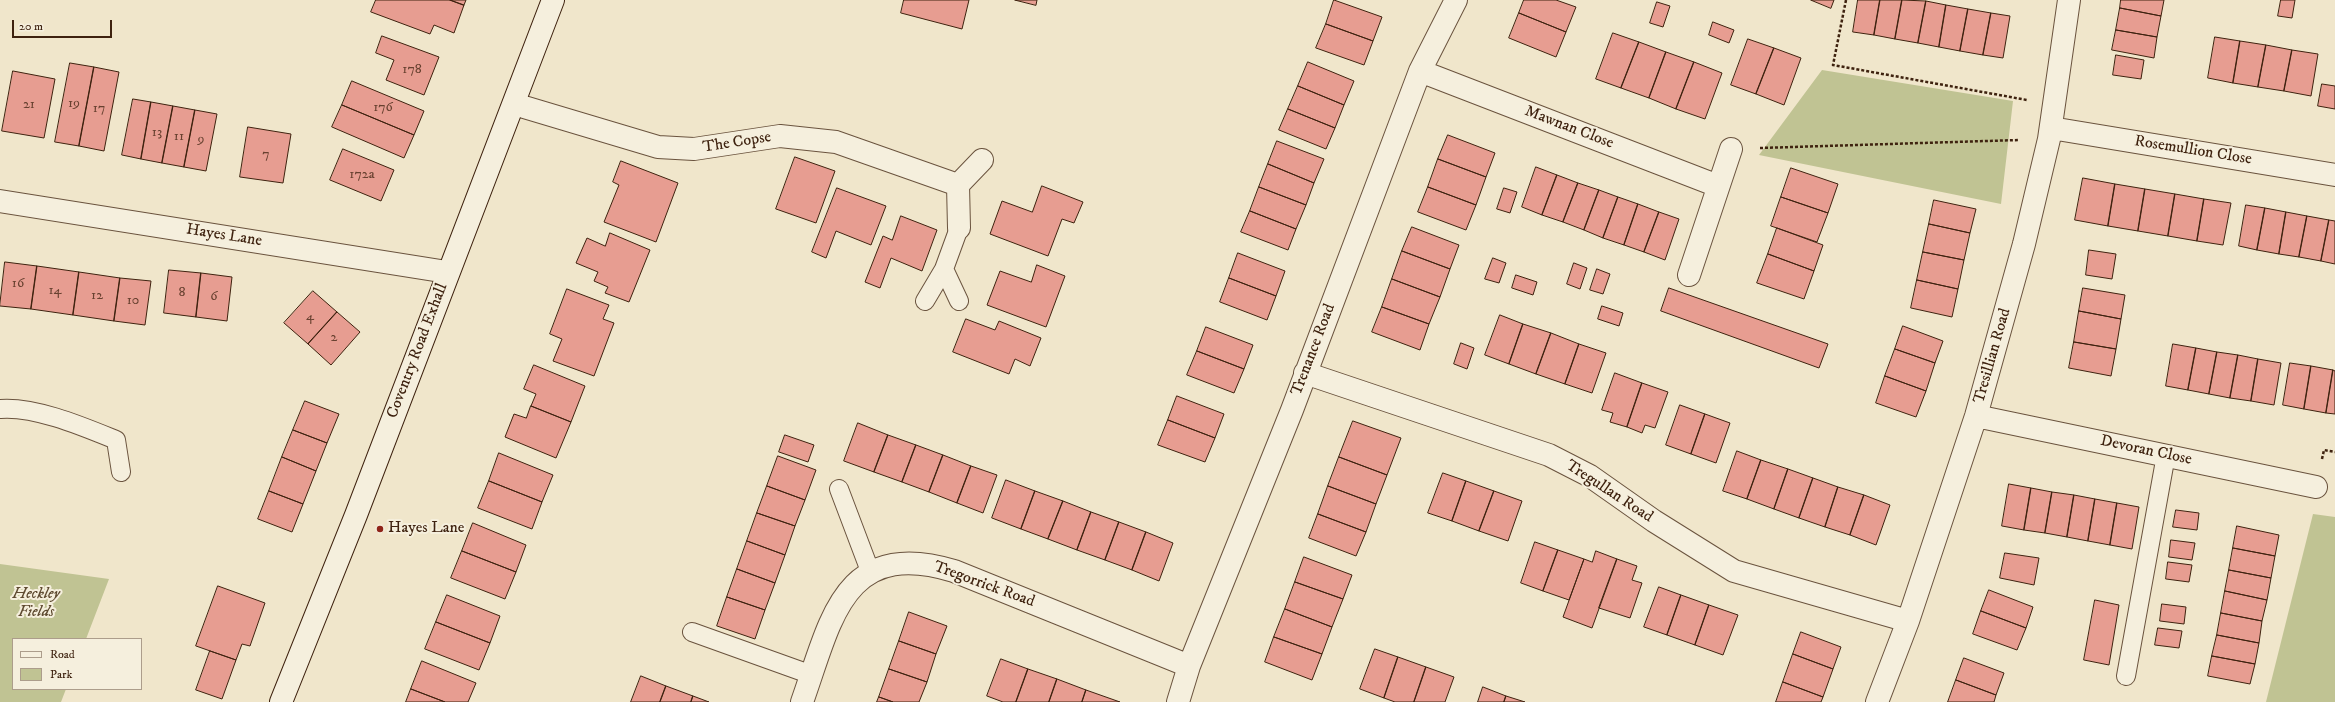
<!DOCTYPE html>
<html>
<head>
<meta charset="utf-8">
<style>
	body { margin:0 }
	#map { position:relative; width:2335px; height:702px; overflow:hidden; background:#f0e6cb; font-family:"IM FELL DW Pica",serif }
	canvas { display:block }
	.legend { position:absolute; left:12px; top:638px; width:130px; height:52px; box-sizing:border-box; background:#f5efdd; border:1px solid #ac9d8b; margin:0; padding:5px 7px; list-style:none; font-size:12px; color:#3e220f }
	.legend li { display:flex; align-items:center; gap:8px; height:20px }
	.legend b { width:20px; border:1px solid #ac9d8b }
	.scale { position:absolute; left:12px; top:20px; width:100px; height:18px; box-sizing:border-box; border:2px solid #3e220f; border-top:0; padding-left:5px; font-size:12px; line-height:14px; white-space:nowrap; color:#3e220f; -webkit-text-stroke:3px #f5efdd; paint-order:stroke }
</style>
</head>
<body>
<div id="map">
<canvas width="2335" height="702"></canvas>
<ul class="legend">
<li><b style="height:5px;background:#f5efdd"></b>Road</li>
<li><b style="height:11px;background:#c0c393"></b>Park</li>
</ul>
<div class="scale">20 m</div>
</div>
<script>
const ctx = document.querySelector('canvas').getContext('2d');
ctx.lineJoin = 'round';
function fillPath(path, color) { ctx.fillStyle = color; ctx.fill(path, 'evenodd'); }
function strokePath(path, color, width, dash) { ctx.strokeStyle = color; ctx.lineWidth = width; ctx.lineCap = dash ? 'butt' : 'round'; ctx.setLineDash(dash || []); ctx.stroke(path); }
function write(font, color, halo, rows, align = 'center') {
  ctx.font = font + ' "IM FELL DW Pica",serif'; ctx.lineWidth = 4; ctx.setLineDash([]); ctx.textBaseline = 'middle'; ctx.strokeStyle = halo; ctx.fillStyle = color; for (const [text, x, y, turn = 0] of rows) {
    ctx.save(); ctx.translate(x, y); ctx.rotate((+turn || 0) * Math.PI / 180); ctx.textAlign = isNaN(turn) ? turn : align; if (halo) ctx.strokeText(text, 0, 0); ctx.fillText(text, 0, 0); ctx.restore();
  }
}
const green = new Path2D(`
	M1822 70 2013 101 2001 204 1759 155Z
	M2313 514 2335 517V702H2266Z
	M0 564 109 579 86 639H13V689H66L61 702H0Z`);
const building = new Path2D(`
	M376 0H450L464 5 454 33 434 25 430 34 371 12Z
	M450 0H466L464 5Z
	M904 0H969L962 29 901 13Z
	M1015 0H1037L1036 5Z
	M1334 0 1382 17 1373 41 1326 24Z
	M1524 0H1556L1576 7 1566 32 1519 13Z
	M1811 0H1834L1831 8Z
	M1858 0H1880L1874 35 1853 32Z
	M1880 0H1902L1895 39 1874 35Z
	M1902 0 1926 1 1918 43 1895 39Z
	M2121 0H2164L2161 16 2120 8Z
	M2281 0H2295L2292 18 2278 16Z
	M1926 1 1946 5 1939 47 1918 43Z
	M1657 2 1670 6 1663 27 1650 23Z
	M1946 5 1968 9 1960 51 1939 47Z
	M2120 8 2161 16 2157 37 2116 30Z
	M1968 9 1991 13 1983 55 1960 51Z
	M1519 13 1566 32 1556 57 1509 38Z
	M1991 13 2010 16 2003 58 1983 55Z
	M1713 22 1734 30 1729 43 1709 35Z
	M1326 24 1373 41 1364 65 1316 48Z
	M2116 30 2157 37 2154 58 2112 50Z
	M1613 33 1639 42 1621 88 1596 79Z
	M382 36 439 57 424 95 386 80 394 60 376 53Z
	M2215 37 2240 41 2233 83 2208 78Z
	M1748 39 1774 48 1756 94 1731 85Z
	M2240 41 2266 45 2258 87 2233 83Z
	M1639 42 1666 52 1649 98 1621 88Z
	M2266 45 2292 50 2284 91 2258 87Z
	M1774 48 1801 58 1784 105 1756 94Z
	M2292 50 2318 54 2311 96 2284 91Z
	M1666 52 1694 62 1676 109 1649 98Z
	M2116 55 2144 60 2141 79 2113 75Z
	M1308 62 1354 81 1344 105 1298 86Z
	M1694 62 1722 73 1705 119 1676 109Z
	M70 63 94 67 79 146 55 142Z
	M94 67 119 72 104 151 79 146Z
	M13 71 55 79 44 138 2 131Z
	M352 81 424 111 414 135 342 105Z
	M2322 84 2335 86V109L2318 106Z
	M1298 86 1344 105 1335 128 1288 109Z
	M133 99 151 102 141 159 122 155Z
	M151 102 173 106 162 163 141 159Z
	M342 105 414 135 404 158 332 127Z
	M173 106 195 110 184 167 162 163Z
	M1288 109 1335 128 1326 149 1279 130Z
	M195 110 217 114 206 171 184 167Z
	M248 127 291 134 283 183 240 177Z
	M1448 135 1495 153 1486 177 1438 159Z
	M1277 141 1324 159 1314 183 1268 164Z
	M343 149 394 170 381 201 330 180Z
	M795 157 835 171 816 223 776 209Z
	M1438 159 1486 177 1476 205 1428 187Z
	M621 161 678 183 656 242 604 222 619 185 613 182Z
	M1268 164 1314 183 1306 205 1259 187Z
	M1536 167 1557 175 1542 215 1522 207Z
	M1791 168 1838 184 1828 213 1781 197Z
	M1557 175 1578 183 1563 222 1542 215Z
	M2083 178 2115 184 2108 226 2075 220Z
	M1578 183 1599 190 1584 230 1563 222Z
	M2115 184 2145 189 2138 231 2108 226Z
	M1042 186 1083 202 1074 223 1062 219 1048 256 990 234 1002 201 1032 212Z
	M1259 187 1306 205 1296 229 1250 211Z
	M1428 187 1476 205 1466 230 1418 212Z
	M837 188 886 206 871 245 836 231 826 258 812 252Z
	M1504 188 1517 192 1510 213 1497 209Z
	M2145 189 2175 194 2168 236 2138 231Z
	M1599 190 1618 197 1603 238 1584 230Z
	M2175 194 2204 199 2197 241 2168 236Z
	M1618 197 1638 204 1624 245 1603 238Z
	M1781 197 1828 213 1817 242 1771 226Z
	M2204 199 2231 203 2223 245 2197 241Z
	M1934 200 1976 209 1970 233 1929 224Z
	M1638 204 1659 212 1644 252 1624 245Z
	M2246 205 2265 208 2257 250 2239 246Z
	M2265 208 2286 212 2279 254 2257 250Z
	M1250 211 1296 229 1288 250 1241 232Z
	M1659 212 1679 219 1665 260 1644 252Z
	M2286 212 2307 216 2299 257 2279 254Z
	M901 216 937 230 922 271 891 258 880 288 865 282 883 236 892 240Z
	M2307 216 2329 220 2321 261 2299 257Z
	M2329 220 2335 221V264L2321 261Z
	M1929 224 1970 233 1964 260 1923 252Z
	M1412 227 1459 245 1450 269 1402 251Z
	M1777 228 1823 245 1814 271 1768 254Z
	M610 233 650 250 629 302 605 293 608 287 594 281 598 272 576 263 587 238 605 246Z
	M2089 250 2116 254 2112 279 2086 275Z
	M1402 251 1450 269 1440 297 1392 279Z
	M1923 252 1964 260 1958 289 1917 280Z
	M1238 253 1285 271 1276 296 1229 278Z
	M1768 254 1814 271 1804 299 1757 283Z
	M1493 258 1506 263 1499 283 1485 279Z
	M5 262 37 266 31 309 0 306Z
	M1574 263 1587 268 1580 289 1567 284Z
	M1037 265 1065 276 1046 327 987 305 1000 271 1031 282Z
	M37 266 79 272 73 315 31 309Z
	M1597 269 1610 274 1603 294 1590 290Z
	M169 270 201 273 196 317 164 313Z
	M79 272 120 278 114 321 73 315Z
	M201 273 232 277 227 321 196 317Z
	M1516 275 1537 282 1533 295 1512 288Z
	M120 278 151 281 145 325 114 321Z
	M1229 278 1276 296 1267 320 1220 302Z
	M1392 279 1440 297 1429 324 1382 307Z
	M1917 280 1958 289 1952 317 1911 308Z
	M1669 288 1828 344 1819 368 1661 311Z
	M2083 288 2125 295 2121 319 2079 311Z
	M567 289 609 305 603 319 614 323 594 376 553 361 562 339 550 334Z
	M313 291 337 312 308 344 284 323Z
	M1602 306 1623 313 1619 326 1598 319Z
	M1382 307 1429 324 1420 350 1372 332Z
	M2079 311 2121 319 2116 349 2074 342Z
	M337 312 360 332 331 365 308 344Z
	M1500 315 1523 324 1509 364 1485 355Z
	M966 319 995 330 999 321 1041 338 1030 366 1015 359 1009 374 953 352Z
	M1523 324 1551 333 1536 374 1509 364Z
	M1903 326 1943 341 1935 363 1895 349Z
	M1206 327 1253 345 1244 369 1197 351Z
	M1551 333 1579 344 1565 384 1536 374Z
	M2074 342 2116 349 2111 376 2069 368Z
	M1461 343 1474 348 1467 369 1454 364Z
	M1579 344 1606 353 1592 393 1565 384Z
	M2173 344 2196 348 2188 390 2166 386Z
	M2196 348 2217 352 2209 394 2188 390Z
	M1895 349 1935 363 1926 391 1885 376Z
	M1197 351 1244 369 1234 393 1187 375Z
	M2217 352 2238 355 2230 398 2209 394Z
	M2238 355 2258 359 2251 401 2230 398Z
	M2258 359 2281 363 2274 405 2251 401Z
	M2290 363 2311 366 2304 409 2283 405Z
	M534 365 585 386 571 422 531 406 536 394 524 389Z
	M2311 366 2333 370 2326 413 2304 409Z
	M2333 370 2335 371V414L2326 413Z
	M1615 373 1642 383 1627 427 1610 422 1613 413 1602 410Z
	M1885 376 1926 391 1916 417 1876 403Z
	M1642 383 1668 392 1655 428 1645 425 1642 433 1627 427Z
	M1177 396 1224 414 1215 438 1168 420Z
	M305 401 339 414 327 443 293 430Z
	M1680 405 1705 414 1691 454 1666 445Z
	M531 406 571 422 556 458 505 437 514 414 526 418Z
	M1705 414 1730 423 1716 463 1691 454Z
	M1168 420 1215 438 1205 462 1158 445Z
	M1353 421 1401 438 1387 475 1339 457Z
	M858 423 888 435 874 472 844 461Z
	M293 430 327 443 316 471 282 457Z
	M785 435 814 445 808 462 779 452Z
	M888 435 916 445 902 482 874 472Z
	M916 445 943 455 929 492 902 482Z
	M1737 451 1761 460 1747 499 1723 491Z
	M499 453 553 475 542 502 489 481Z
	M943 455 971 466 957 503 929 492Z
	M778 456 816 470 805 500 767 486Z
	M282 457 316 471 303 504 269 491Z
	M1339 457 1387 475 1376 504 1328 486Z
	M1761 460 1788 469 1774 509 1747 499Z
	M971 466 997 475 983 513 957 503Z
	M1788 469 1813 478 1799 518 1774 509Z
	M1443 473 1466 481 1452 521 1428 513Z
	M1813 478 1838 487 1825 527 1799 518Z
	M1006 480 1035 491 1021 529 992 518Z
	M489 481 542 502 532 529 478 508Z
	M1466 481 1494 491 1479 531 1452 521Z
	M2009 484 2031 488 2024 530 2002 526Z
	M767 486 805 500 795 526 757 513Z
	M1328 486 1376 504 1366 532 1318 514Z
	M1838 487 1864 495 1850 535 1825 527Z
	M2031 488 2052 492 2045 533 2024 530Z
	M269 491 303 504 292 532 258 519Z
	M1035 491 1063 501 1048 539 1021 529Z
	M1494 491 1522 501 1508 541 1479 531Z
	M2052 492 2074 495 2067 537 2045 533Z
	M1864 495 1890 505 1876 545 1850 535Z
	M2074 495 2095 499 2088 541 2067 537Z
	M2095 499 2117 503 2110 545 2088 541Z
	M1063 501 1091 512 1077 550 1048 539Z
	M2117 503 2139 507 2132 549 2110 545Z
	M2176 510 2199 513 2197 530 2173 527Z
	M1091 512 1119 522 1105 560 1077 550Z
	M757 513 795 526 785 555 747 541Z
	M1318 514 1366 532 1356 556 1309 538Z
	M1119 522 1146 532 1132 570 1105 560Z
	M473 523 526 545 516 572 462 551Z
	M2237 526 2279 535 2275 556 2233 548Z
	M1146 532 1173 543 1159 581 1132 570Z
	M2171 540 2195 543 2192 560 2169 557Z
	M747 541 785 555 775 583 737 569Z
	M1535 542 1558 550 1543 591 1521 583Z
	M2233 548 2275 556 2271 578 2229 570Z
	M1558 550 1584 559 1569 600 1543 591Z
	M462 551 516 572 505 599 451 578Z
	M1596 551 1617 559 1592 628 1563 617 1584 559 1592 562Z
	M2005 553 2039 558 2034 585 2000 578Z
	M1304 557 1352 575 1343 599 1295 582Z
	M1617 559 1637 566 1632 580 1642 583 1630 618 1599 608Z
	M2168 562 2192 565 2189 582 2166 579Z
	M737 569 775 583 765 610 727 597Z
	M2229 570 2271 578 2267 600 2225 591Z
	M1295 582 1343 599 1332 627 1285 609Z
	M218 586 265 603 250 646 242 644 236 660 196 646Z
	M1659 587 1681 595 1667 635 1644 627Z
	M1989 590 2033 607 2026 628 1981 611Z
	M2225 591 2267 600 2262 621 2221 613Z
	M447 595 500 616 490 643 436 622Z
	M1681 595 1709 605 1695 645 1667 635Z
	M727 597 765 610 755 639 717 626Z
	M2095 600 2119 605 2109 665 2084 660Z
	M2162 604 2186 607 2184 624 2160 621Z
	M1709 605 1738 615 1723 655 1695 645Z
	M1285 609 1332 627 1322 654 1274 637Z
	M1981 611 2026 628 2017 650 1973 634Z
	M909 612 947 626 936 654 899 641Z
	M2221 613 2262 621 2259 643 2217 635Z
	M436 622 490 643 479 670 425 649Z
	M2158 628 2182 631 2179 648 2155 645Z
	M1801 632 1841 647 1833 669 1793 654Z
	M2217 635 2259 643 2255 664 2212 656Z
	M1274 637 1322 654 1312 680 1265 662Z
	M899 641 936 654 927 682 889 669Z
	M1375 649 1398 657 1384 698 1360 689Z
	M210 651 236 660 222 699 196 690Z
	M1793 654 1833 669 1823 697 1783 682Z
	M2212 656 2255 664 2250 684 2208 676Z
	M1398 657 1426 667 1414 702H1395L1384 698Z
	M1964 658 2004 673 1996 695 1956 680Z
	M1001 659 1028 669 1016 702H1003L987 696Z
	M422 661 476 683 468 702H445L411 689Z
	M1426 667 1454 677 1445 702H1414Z
	M889 669 927 682 919 702H893L879 697Z
	M1028 669 1057 679 1049 702H1016Z
	M641 676 666 686 660 702H631Z
	M1057 679 1086 690 1082 702H1049Z
	M1956 680 1996 695 1994 702H1948Z
	M1783 682 1823 697 1821 702H1776Z
	M666 686 693 696 691 702H660Z
	M1483 687 1506 696 1504 702H1478Z
	M411 689 445 702H406Z
	M1086 690 1120 702H1082Z
	M693 696 709 702H691Z
	M1506 696 1525 702H1504Z
	M879 697 893 702H877Z`);
const path = new Path2D(`
	M1846 0 1833 65 2027 100
	M1760 148 2019 140
	M2322 459 2324 450 2335 452`);
const lane = new Path2D(`
	M944 269 959 301
	M925 301 944 269 959 228
	M0 409C35 406 84 427 116 440L121 472
	M839 489 870 571
	M692 632 812 675
	M2126 676 2166 455`);
const street = new Path2D(`
	M1420 71 1718 186
	M514 104 658 147 694 149 780 136 836 142 958 185
	M2051 128 2335 175
	M0 201 447 272
	M959 228 958 185 982 160
	M1689 275 1731 149
	M1305 373 1549 455 1590 476 1654 521 1734 571 1908 621
	M1976 416 2316 487
	M802 702C831 621 843 537 954 571L1189 666
	M1178 702 1189 666 1292 410 1420 71 1456 0
	M1877 702 1908 621 1976 416 2024 244 2049 139 2069 0`);
const secondary = new Path2D(`
	M281 702 356 515 553 0`);
const markers = [
	[380,529,4,"#8f2418"]
];
const numberNames = [
	["178",412,70],
	["19",74,104],
	["21",29,105],
	["176",383,108],
	["17",99,109],
	["13",157,133],
	["11",179,137],
	["9",201,140],
	["7",266,155],
	["172a",362,175],
	["16",18,284],
	["14",55,291],
	["8",182,293],
	["12",97,296],
	["6",214,297],
	["10",133,301],
	["4",310,317],
	["2",334,338]
];
const streetNames = [
	["Mawnan Close",1569,128,21],
	["The Copse",737,143,-9],
	["Rosemullion Close",2193,151,9],
	["Hayes Lane",224,236,9],
	["Trenance Road",1314,350,-69],
	["Coventry Road Exhall",418,351,-69],
	["Tresillian Road",1993,356,-74],
	["Devoran Close",2146,451,12],
	["Tregullan Road",1609,492,33],
	["Tregorrick Road",984,585,20]
];
const poiNames = [
	["Hayes Lane",388,529]
];
const parkNames = [
	["Heckley",36,595],
	["Fields",36,613]
];
fillPath(green, '#c0c393');
fillPath(building, '#e79d91');
strokePath(building, '#3e220f', 1);
strokePath(lane, '#6a533e', 20);
strokePath(street, '#6a533e', 24);
strokePath(secondary, '#3e220f', 24);
strokePath(path, '#3e220f', 2.5, [3, 2]);
strokePath(lane, '#f5efdd', 18);
strokePath(street, '#f5efdd', 22);
strokePath(secondary, '#f5efdd', 22);
for (const [x, y, r, color] of markers) { const dot = new Path2D(); dot.arc(x, y, r, 0, 2 * Math.PI); ctx.fillStyle = color; ctx.fill(dot); strokePath(dot, '#f5efdd', 1.5); }
write('14px', '#684130', null, numberNames);
write('16px', '#3e220f', '#f5efdd', streetNames);
write('16px', '#3e220f', '#f5efdd', poiNames, 'left');
write('italic 16px', '#5e4a30', '#f5efdd', parkNames);
</script>
</body>
</html>
